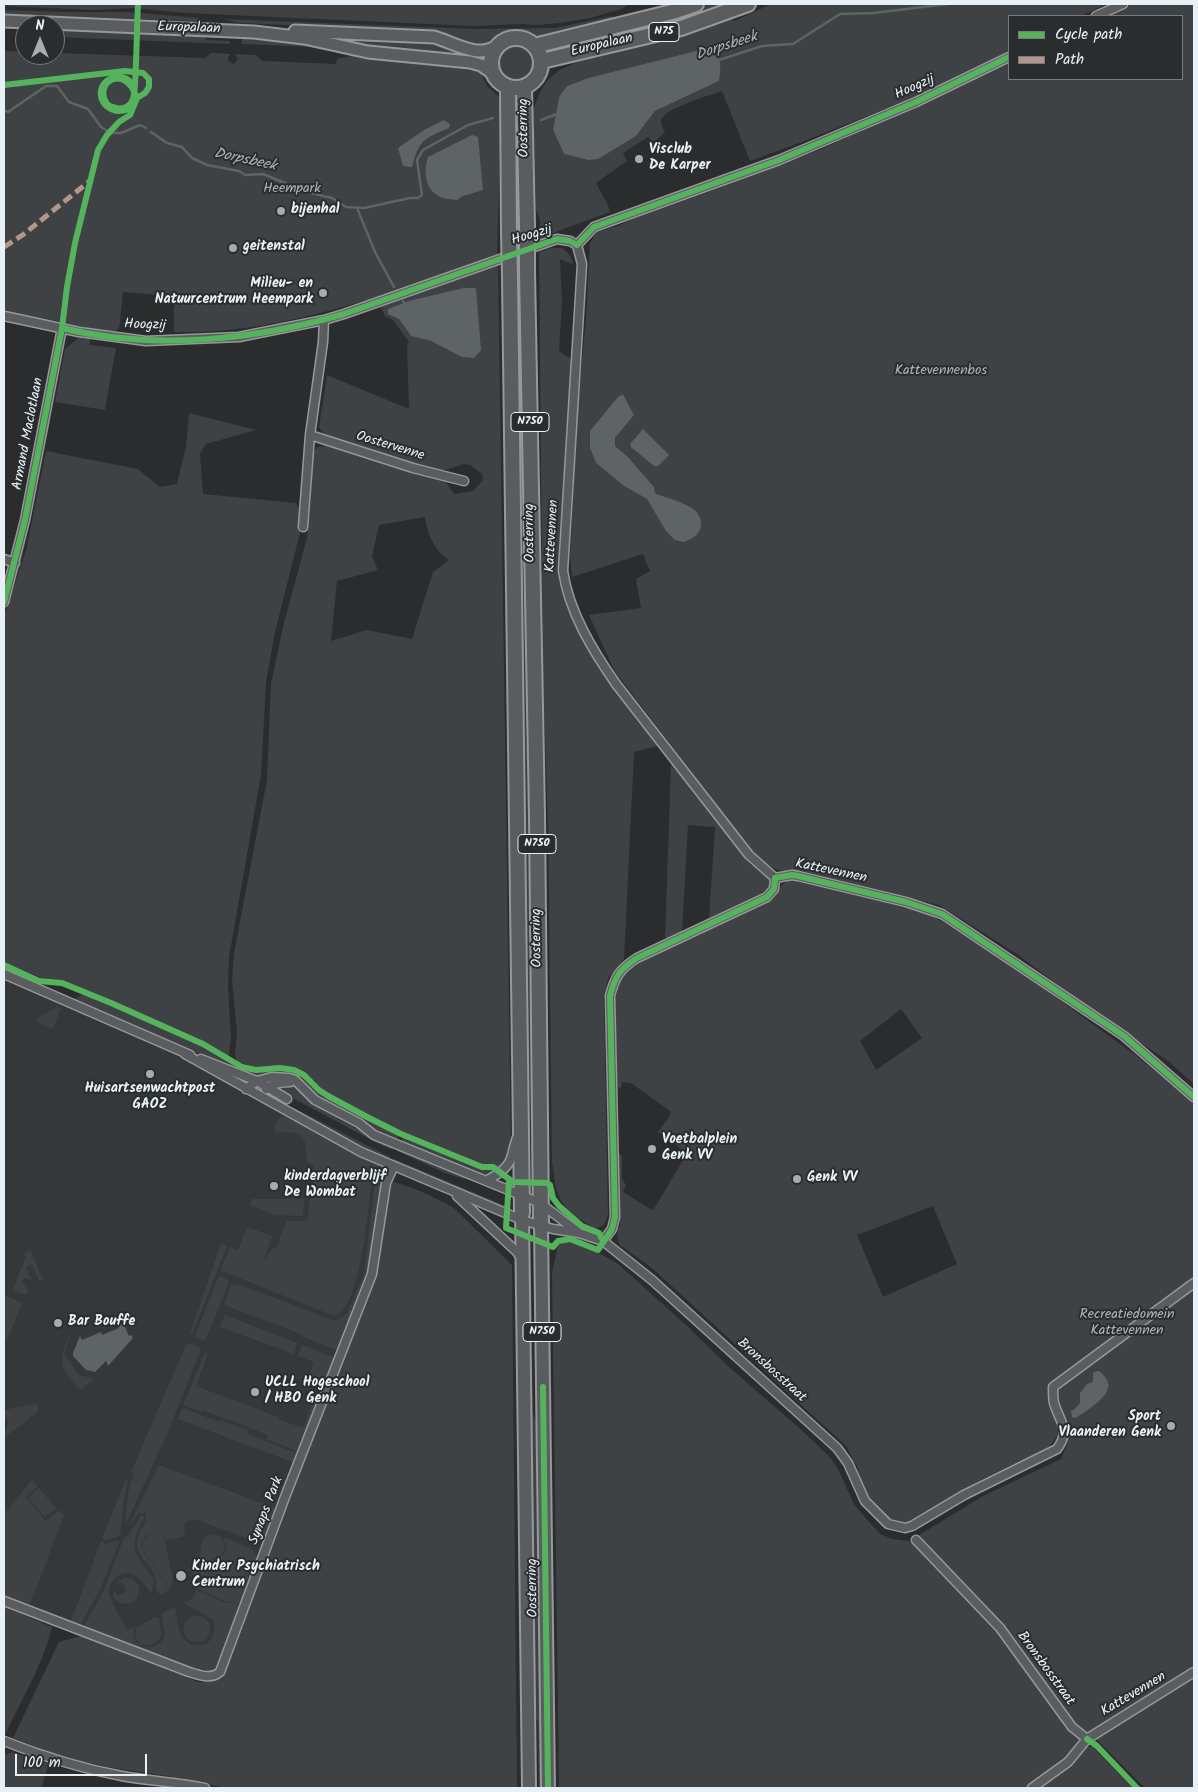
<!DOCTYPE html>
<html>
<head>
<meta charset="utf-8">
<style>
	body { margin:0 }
	#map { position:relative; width:1198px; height:1792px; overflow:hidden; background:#2b2c2d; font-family:Kalam,sans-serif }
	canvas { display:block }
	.frame { position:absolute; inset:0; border:5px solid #e8f1f8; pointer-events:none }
	.legend { position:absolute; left:1008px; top:15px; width:175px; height:65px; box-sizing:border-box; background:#2a2d2e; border:1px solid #767b7f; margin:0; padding:6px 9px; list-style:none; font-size:15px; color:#e8f1f8 }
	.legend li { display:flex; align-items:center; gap:10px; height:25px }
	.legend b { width:25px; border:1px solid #767b7f }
	.north { position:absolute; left:15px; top:15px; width:50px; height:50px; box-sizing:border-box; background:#2a2d2e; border:1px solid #767b7f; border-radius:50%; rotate:0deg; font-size:14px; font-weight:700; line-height:20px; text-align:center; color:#e8f1f8 }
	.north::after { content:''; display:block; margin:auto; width:18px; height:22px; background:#a6acb1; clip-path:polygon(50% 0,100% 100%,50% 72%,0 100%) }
	.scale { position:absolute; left:15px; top:1754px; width:132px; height:22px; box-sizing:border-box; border:2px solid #e8f1f8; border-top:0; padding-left:6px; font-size:15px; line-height:18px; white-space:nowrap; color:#e8f1f8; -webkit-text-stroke:4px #2a2d2e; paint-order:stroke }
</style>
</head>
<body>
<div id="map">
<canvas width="1198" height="1792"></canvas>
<div class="frame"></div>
<ul class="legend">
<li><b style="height:6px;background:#56b35d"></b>Cycle path</li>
<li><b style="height:6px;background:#b2968c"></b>Path</li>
</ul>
<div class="north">N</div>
<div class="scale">100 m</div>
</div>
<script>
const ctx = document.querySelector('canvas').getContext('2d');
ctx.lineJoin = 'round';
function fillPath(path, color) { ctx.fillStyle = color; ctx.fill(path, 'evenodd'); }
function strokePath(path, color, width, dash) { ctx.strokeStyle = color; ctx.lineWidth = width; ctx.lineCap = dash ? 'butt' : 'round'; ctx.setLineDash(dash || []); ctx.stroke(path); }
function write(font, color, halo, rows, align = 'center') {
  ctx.font = font + ' Kalam,sans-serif'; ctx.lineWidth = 4; ctx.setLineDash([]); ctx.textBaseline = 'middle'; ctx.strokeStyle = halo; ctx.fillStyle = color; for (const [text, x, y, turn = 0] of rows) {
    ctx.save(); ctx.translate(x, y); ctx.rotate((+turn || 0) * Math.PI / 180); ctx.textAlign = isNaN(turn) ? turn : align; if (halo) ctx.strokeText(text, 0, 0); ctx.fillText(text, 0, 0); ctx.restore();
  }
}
const built = new Path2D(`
	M4 978 182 1057 219 1076 285 1116 384 1168 381 1198 364 1286 336 1355 219 1664 203 1671 84 1629 4 1598Z`);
const green = new Path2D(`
	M4 4H630L621 9 590 18 559 23 538 25 523 24 472 26 186 13 133 8 94 10 4 6Z
	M711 4H731L681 22 547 55 544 48 677 16Z
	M771 4H1107L1081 16H1009V51L905 101 799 143 750 161 722 91C711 95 660 109 661 122 661 125 664 130 665 133L653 142 648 137 623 153 627 161 596 183 608 205 610 212 563 229 540 239V219L536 210 533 110 540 92 547 81 558 71 577 62 688 33 730 19 735 21ZM712 47 719 81 655 111 636 136 588 160 564 154 553 130 559 97 567 86 588 78Z
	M1133 4H1194V1084L1168 1061 1084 1005 1017 954 939 905 796 872C774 872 769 866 753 853L614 670 589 615 641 608 636 579 650 571 643 554 572 577 570 557 577 418 586 319 590 243 597 232 618 226 630 220 717 189 824 148 1009 63V79H1182V16H1107ZM623 394 634 415 615 438V446L628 457 654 487 655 493 690 506 654 510 647 499 624 486 596 463 590 448Z
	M4 10 62 12H128L199 18V21L190 24 189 21 4 14Z
	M612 16 617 20 543 38C529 37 517 27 503 33 494 37 488 45 478 47L383 29 239 23 223 19 475 29 555 28Z
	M55 29 191 34 206 38V40L230 41V44L55 37Z
	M242 37 287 39 340 48 242 44Z
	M400 39 431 41 481 57V59L414 50 372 49 342 41 400 43Z
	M497 65a18 18 0 1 1 36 0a18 18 0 1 1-36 0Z
	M4 51 25 52V55H55V53L205 58 211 53 231 54 228 57V61L234 64 238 59 235 54 256 55 262 61 336 64 337 59 361 54 471 67 480 71 487 86 498 96 501 105 497 255C411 286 319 321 227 330 210 332 192 332 174 332V296L123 292 119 329H117L114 333 65 325 64 322 4 312Z
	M512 100H518L535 1138 531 1139 530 1095 526 1075Z
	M551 248H562L569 254 574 265 560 259 562 300 559 351 572 360 559 551V582L569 611 599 669 634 716 658 746 634 752 624 959 608 978 604 999 608 1215 604 1225 596 1229C583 1221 563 1210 558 1194 554 1184 554 1172 552 1162L548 820 543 676 539 252Z
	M498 265 511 1150 507 1159 500 1168 483 1166 378 1121 330 1095 304 1072 292 1068 274 1066 261 1068 237 1062 235 1055 237 1033 232 980 234 953 267 780 271 684 283 627 307 538 310 513 313 452 318 447 328 446 445 481 454 494 473 491 483 480 482 474 470 465 464 464 442 471 325 436 319 427 327 375 409 409 407 346 409 342 393 320 385 316 381 307ZM463 288 443 346 431 341 411 336 399 319 405 304 412 300ZM425 517C427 533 435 552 449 560L433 572 412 639 367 630 331 641 337 581 378 570 372 556 379 525Z
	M79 338 90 339V345L116 348 105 410 55 402 65 349Z
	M189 413 256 430 206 444 200 454 203 494 296 503 301 512 300 533 275 632 266 682 261 775 229 957 228 987 231 1038 229 1056 201 1041 62 980 42 978 4 962V615L26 551 46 451 138 469 160 487 177 484 186 447Z
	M48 421H50L21 563 4 611V606C26 544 36 485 48 421Z
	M671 764 689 783 749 863 769 879 770 885 768 890 709 918 715 827 688 825 682 932 665 939Z
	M793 879 902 905 930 914 1014 967 1138 1057 1194 1103V1669L1087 1736 1073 1724 1002 1626 976 1597 916 1537 983 1496 1061 1459 1067 1444 1070 1428 1058 1427C1059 1436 1054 1442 1047 1448L982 1479 909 1523H904L893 1522 879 1510 863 1491 859 1479 858 1468 846 1446 652 1268 620 1245C616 1237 617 1233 620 1225L617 1156 619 1154 622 1156V1179L626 1185 623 1192 652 1210 656 1206 687 1153 658 1132 671 1114 670 1111 631 1083 622 1082 621 1089 616 1086 615 1000 620 978 645 959 774 896C780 888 783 881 793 879ZM901 1009 922 1038 876 1070 860 1041ZM933 1206 957 1264 883 1297 857 1235Z
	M84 994 202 1046 238 1067V1071L72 1000Z
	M57 1007 61 1008 53 1029 36 1022 38 1018Z
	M244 1070 264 1072 285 1071 295 1073 310 1082 324 1097 397 1134 398 1136 395 1142 376 1133 323 1101 303 1080 294 1076 257 1077 242 1072Z
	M288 1085C303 1088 310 1102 323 1110 346 1123 370 1136 394 1146L393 1150 377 1143 274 1088 277 1086Z
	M286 1106 294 1108 390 1157 388 1161 285 1108Z
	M285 1116 384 1168V1172L372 1176C369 1203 361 1298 340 1313 336 1316 333 1315 329 1314L222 1271 221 1269 230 1247 238 1250 247 1227 272 1236 264 1261 271 1250 277 1247 286 1221H307L315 1172 314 1165 307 1162 305 1141 298 1133 276 1132 274 1128 278 1119Z
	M403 1137 482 1169 493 1170 496 1171 486 1175H478L400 1144Z
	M398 1147 475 1180V1181C448 1177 422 1162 397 1151Z
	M394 1159 506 1206V1210L392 1162Z
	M383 1177 369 1272 339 1351 301 1336V1334L224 1305 231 1286 238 1284 332 1320H337L347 1314 364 1274 375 1183 378 1179Z
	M390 1181C412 1187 436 1197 455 1209L512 1265 517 1788H226L174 1777 107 1767 59 1756 13 1738 59 1642 81 1636 198 1682C211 1683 217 1680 225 1671L375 1275Z
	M252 1199H304L303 1216 274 1215 250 1205Z
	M566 1241 574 1243 587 1249 597 1252 618 1264 686 1325 730 1368 798 1427 830 1457 838 1469 855 1506 880 1534 892 1539 908 1541 916 1544 991 1622 1019 1659 1038 1688 1079 1736V1743L1055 1768 1026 1788H559L552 1274 558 1244Z
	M221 1243 227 1246 192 1335 190 1334Z
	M30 1250 43 1280 39 1281 32 1264 26 1267 32 1280 26 1278 21 1281 28 1290 26 1295 13 1290 26 1256 24 1253Z
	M527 1271H531L533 1413 537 1425 542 1788H539L538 1722 534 1714Z
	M221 1276 227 1279 228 1284 205 1341 195 1336 218 1278Z
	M4 1295 22 1303 8 1338 4 1336Z
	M225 1315 297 1343 294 1354 220 1327Z
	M74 1323 64 1354 79 1375 94 1379 81 1390C52 1363 62 1356 74 1323Z
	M192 1343 201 1349 170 1427 126 1524C126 1507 127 1490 134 1474L131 1472 186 1345Z
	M302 1345 336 1358 325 1387 307 1381 314 1362 298 1356Z
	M205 1353H208L196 1386 278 1417V1419L303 1428 312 1404 317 1406 299 1452 267 1439 268 1435 203 1410 202 1412 183 1405Z
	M38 1404V1411L35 1414 4 1438 8 1422 4 1411 12 1408Z
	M182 1408 220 1422 221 1420 248 1430 247 1434 299 1454 295 1463 178 1419Z
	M159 1465 278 1509 267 1537 255 1541 189 1517 195 1520 186 1521 184 1526 185 1536 166 1540 165 1537 157 1532C146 1534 142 1536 141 1548L170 1590 160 1595 156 1589C160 1565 136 1561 137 1543 137 1531 149 1524 145 1513H139L129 1526Z
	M32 1480 38 1486 25 1497 46 1521 59 1510 64 1515 29 1607 57 1617 56 1618 4 1598V1514Z
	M126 1480H128L125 1494 120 1536 106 1540 102 1538Z
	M39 1488 56 1508 45 1517 28 1498Z
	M142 1514 144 1518C141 1525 136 1533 135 1540 131 1553 147 1569 154 1579L151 1594C147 1588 142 1580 136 1576 124 1566 108 1581 109 1594 110 1600 123 1623 127 1630L135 1626C127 1648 154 1656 165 1637L161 1614 175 1607C177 1615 177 1627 181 1635 190 1654 221 1647 213 1620L184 1603C191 1600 196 1598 196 1590L226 1603 236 1601 227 1602 197 1589 195 1584 228 1577 194 1583 191 1563 195 1562 199 1558C202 1544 200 1528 221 1537 230 1553 221 1556 209 1561 224 1558 231 1551 222 1537L251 1548 259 1559 218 1668 214 1671 204 1674 83 1628 103 1592 124 1538 128 1536Z
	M157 1532 164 1537 173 1580 170 1589 142 1548C143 1537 147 1535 157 1532Z
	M120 1540 100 1590 79 1627 64 1621V1619L71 1621 101 1541 106 1544Z
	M124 1578 133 1579 139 1587 137 1598 131 1604 120 1603 113 1597 114 1587 115 1592 118 1595 123 1594 126 1592 125 1586 123 1583H116Z
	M4 1607 52 1627C44 1662 21 1701 5 1735Z
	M184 1629a13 13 0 1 1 26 0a13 13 0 1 1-26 0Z
	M156 1617 159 1618C159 1623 162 1631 161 1635 159 1643 147 1648 140 1644 137 1641 136 1637 135 1633L137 1627Z
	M1194 1678V1788H1145L1095 1738Z
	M1086 1747H1093L1132 1788H1038L1072 1763Z
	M12 1752 49 1764 41 1788H4V1758L5 1755Z`);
const water = new Path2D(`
	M712 47C722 60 721 66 719 81L655 111 636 136 598 159 588 160 564 154 553 130 559 97 567 86 588 78Z
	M444 120 450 124 449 128C423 139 419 140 412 167L403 166 398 148 424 130Z
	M472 135 478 137 483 190 463 196 457 200C451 199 441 199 437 195 424 187 424 170 428 157Z
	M463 288H476L481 350 474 358 462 357 431 341 411 336 399 319 388 314V309L412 300Z
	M623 394 634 415 615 438V446L628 457 654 487 655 493C669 500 704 504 701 526 700 534 692 539 684 542L675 540 666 531 647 499 624 486 596 463 590 448V431L618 397Z
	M643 429 669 455 658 466H654L631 447 630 444Z
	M123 1323 129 1336 131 1335 133 1338 108 1366 106 1361 95 1372 86 1370 73 1356V1353L80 1336 82 1340 101 1332 102 1335 119 1328 118 1325Z
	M1097 1371H1099C1104 1375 1110 1381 1108 1388 1106 1399 1084 1413 1075 1418L1072 1417 1071 1411 1075 1409 1080 1403V1393L1087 1384 1093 1382V1373Z`);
const stream = new Path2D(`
	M716 61 762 46 793 44 840 14 873 13 948 4
	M4 110 8 112 46 86H57L69 102 88 109 101 127 111 133H121L140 125 146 128
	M541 120 557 114
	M151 132 167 143 182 147 192 158 207 165 239 171 245 175 263 174 307 192 332 198 346 207 364 208 410 198H418L422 195 417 160 423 150 468 125 493 118
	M357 208 375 252 394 287
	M403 301 405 304`);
const street = new Path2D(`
	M1096 16 1123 4
	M577 245 582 264 563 571C569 612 593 651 616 684L749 855 775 878 792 875 798 876 906 902 942 914 1124 1036 1194 1097
	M577 245 594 227 779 160 916 102 1009 57
	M4 316 79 332 146 341 239 337 324 320 344 314 557 239 570 241 577 245
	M310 435 413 468 464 481
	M303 527 310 435 323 342 324 320
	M4 559 15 563
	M4 602 25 520 62 328
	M4 974 190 1055
	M185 1054 361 1152 522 1220 553 1229 579 1233 603 1241 652 1280 837 1448 848 1463 865 1501 888 1524 905 1528 912 1526 964 1495 1057 1449C1071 1429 1060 1423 1054 1403 1053 1398 1053 1392 1053 1387L1194 1283
	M201 1059 257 1081 287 1099
	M246 1089 257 1081 272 1077 289 1078 295 1080 315 1100 359 1123 374 1135 540 1203 578 1232
	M266 1089C273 1083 281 1082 290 1082
	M486 1181C496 1175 509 1169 512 1155 514 1148 515 1142 518 1135
	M457 1196 517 1252 522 1260
	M603 1241 612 1229 615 1217 610 996C615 976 620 969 637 958L767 897 774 889 775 878
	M916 1540 1000 1628 1072 1727 1087 1739
	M4 1601 189 1672C200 1675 210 1680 220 1672L285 1497 372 1274 386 1183 394 1166
	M4 1741C44 1757 79 1768 122 1776 149 1781 178 1782 205 1788
	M1032 1788 1068 1762 1087 1739 1194 1672`);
const secondary = new Path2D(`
	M4 21 254 32 304 38 368 52 470 62 481 65 491 72
	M295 31 434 37C448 41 466 51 480 51 485 51 490 49 495 48`);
const primary = new Path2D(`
	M522 1213 529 1788
	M541 1225 548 1788`);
const highway = new Path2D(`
	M491 63a25 25 0 1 1 50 0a25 25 0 1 1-50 0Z
	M534 46 672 12 696 4
	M542 61 681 28 748 4
	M508 87 509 233
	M524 87 527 225
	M527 271 537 815 541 1225
	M510 279 522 1213`);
const highwayBridge = new Path2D(`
	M527 225V271
	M509 233 510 279`);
const quiet = new Path2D(`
	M4 247 24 234 91 180`);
const cycleway = new Path2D(`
	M4 85 125 71 143 73 149 79V87L145 93 137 98 130 115 119 122 107 135 98 150 75 243 67 287 62 328 25 520 4 602
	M137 98C135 93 133 87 129 84 115 69 94 87 108 105 139 122 144 71 114 78 107 79 102 84 101 91 98 108 123 119 133 104 136 99 137 17 138 4
	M577 245 594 227 779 160 916 102 1009 57
	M62 328C154 351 254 340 344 314L557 239 570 241 577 245
	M4 965 39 981 62 983 111 1003 203 1044 242 1067 256 1070 280 1068 294 1070 304 1075 319 1090 328 1096 369 1118 401 1134 482 1167H493L513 1182 547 1183 550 1185 553 1198 559 1206 582 1226 599 1233 603 1241
	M509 1180 506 1228 553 1247 558 1241 570 1239 598 1250 612 1229 615 1217 610 996C615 976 620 969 637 958L767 897 774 889 775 878 792 875 798 876 906 902 942 914 1124 1036 1194 1097
	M543 1387 548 1788
	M1087 1739 1097 1746 1137 1788`);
const markers = [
	[639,159,5,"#a6acb1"],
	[281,211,5,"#a6acb1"],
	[233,248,5,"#a6acb1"],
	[323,293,5,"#a6acb1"],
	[150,1074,5,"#a6acb1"],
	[652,1149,5,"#a6acb1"],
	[797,1179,5,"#a6acb1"],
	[274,1186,5,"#a6acb1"],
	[58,1323,5,"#a6acb1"],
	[255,1392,5,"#a6acb1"],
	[1171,1426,5,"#a6acb1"],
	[181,1576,6,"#a6acb1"]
];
const shields = [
	[664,32,30],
	[530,422,38],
	[537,844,38],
	[542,1332,38]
];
const shieldNames = [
	["N75",664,32],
	["N750",530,422],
	["N750",537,844],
	["N750",542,1332]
];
const streetNames = [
	["Europalaan",189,29,2],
	["Europalaan",602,46,-13],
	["Hoogzij",915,88,-24],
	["Oosterring",525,128,-91],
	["Hoogzij",532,236,-17],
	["Hoogzij",145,326,2],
	["Armand Maclotlaan",29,434,-79],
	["Oostervenne",390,447,17],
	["Oosterring",531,533,-91],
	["Kattevennen",553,536,-87],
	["Kattevennen",831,872,12],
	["Oosterring",538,938,-91],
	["Bronsbosstraat",771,1371,42],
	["Synaps Park",267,1511,-69],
	["Oosterring",534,1588,-91],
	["Bronsbosstraat",1045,1669,54],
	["Kattevennen",1134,1695,-31]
];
const poiNames = [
	["Visclub",649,151],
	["De Karper",649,167],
	["bijenhal",291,211],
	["geitenstal",243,248],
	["Milieu- en",313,285,"right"],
	["Natuurcentrum Heempark",313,301,"right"],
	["Huisartsenwachtpost",150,1090,"center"],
	["GAOZ",150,1106,"center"],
	["Voetbalplein",662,1141],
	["Genk VV",662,1157],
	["kinderdagverblijf",284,1178],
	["De Wombat",284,1194],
	["Genk VV",807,1179],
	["Bar Bouffe",68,1323],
	["UCLL Hogeschool",265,1384],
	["/ HBO Genk",265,1400],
	["Sport",1161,1418,"right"],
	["Vlaanderen Genk",1161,1434,"right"],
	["Kinder Psychiatrisch",192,1568],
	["Centrum",192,1584]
];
const parkNames = [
	["Heempark",292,190],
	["Kattevennenbos",941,372],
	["Recreatiedomein",1127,1316],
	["Kattevennen",1127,1332]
];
const waterNames = [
	["Dorpsbeek",727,47,-18],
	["Dorpsbeek",245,161,12]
];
fillPath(built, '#353839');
fillPath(green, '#3f4244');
fillPath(water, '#5e6365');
strokePath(stream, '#5e6365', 2.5);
strokePath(street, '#96989a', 11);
strokePath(secondary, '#96989a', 15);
strokePath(primary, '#96989a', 16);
strokePath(highway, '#96989a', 18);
strokePath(street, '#5a5d60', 8);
strokePath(secondary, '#5a5d60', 11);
strokePath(primary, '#5a5d60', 12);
strokePath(highway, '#5a5d60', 14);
strokePath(highwayBridge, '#96989a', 18, []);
strokePath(highwayBridge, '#5a5d60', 14);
strokePath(quiet, '#b2968c', 5, [10, 5]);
strokePath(cycleway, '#56b35d', 6);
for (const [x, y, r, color] of markers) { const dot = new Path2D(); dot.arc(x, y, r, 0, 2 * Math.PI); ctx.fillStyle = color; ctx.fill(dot); strokePath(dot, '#2a2d2e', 2); }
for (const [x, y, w] of shields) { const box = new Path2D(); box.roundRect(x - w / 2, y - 9.5, w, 19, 4); ctx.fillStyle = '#2a2d2e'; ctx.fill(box); strokePath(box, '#e8f1f8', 1); }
write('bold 12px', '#e8f1f8', null, shieldNames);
write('14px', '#e8f1f8', '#2a2d2e', streetNames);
write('bold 14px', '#e8f1f8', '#2a2d2e', poiNames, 'left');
write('14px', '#aeb5ba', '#2a2d2e', parkNames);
write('italic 15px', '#acb3b9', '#2a2d2e', waterNames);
</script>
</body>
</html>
